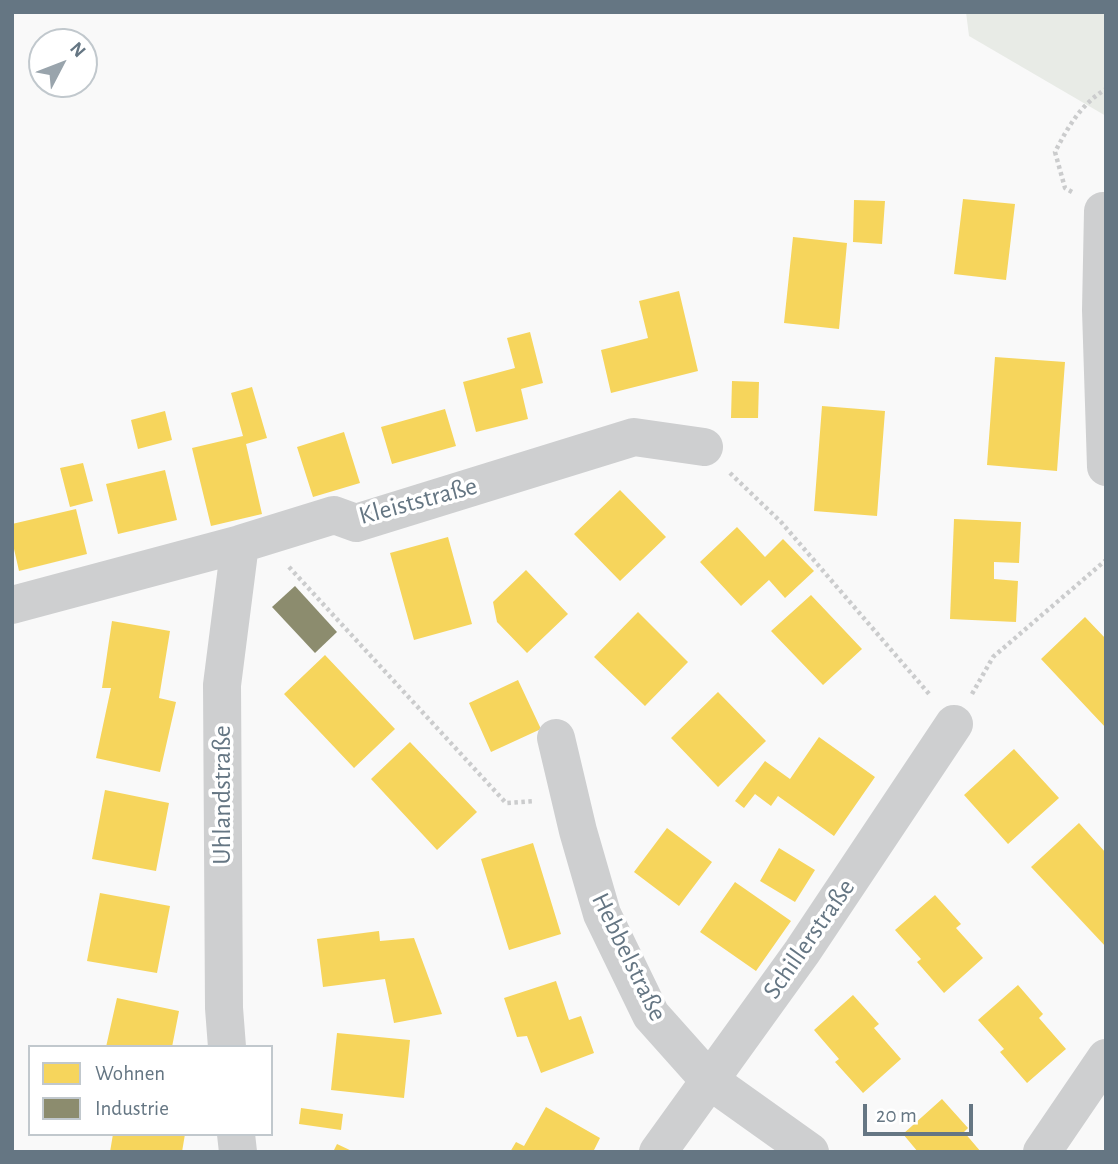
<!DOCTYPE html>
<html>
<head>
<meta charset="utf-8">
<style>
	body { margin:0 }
	#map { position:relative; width:1118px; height:1164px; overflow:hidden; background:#f9f9f9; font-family:"Alegreya Sans",sans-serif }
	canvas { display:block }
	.frame { position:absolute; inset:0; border:14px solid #657683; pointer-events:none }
	.legend { position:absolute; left:28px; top:1045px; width:245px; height:91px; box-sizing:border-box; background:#fff; border:2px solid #c1c8cd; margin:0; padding:9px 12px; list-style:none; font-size:21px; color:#657683 }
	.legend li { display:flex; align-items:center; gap:14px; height:35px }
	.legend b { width:35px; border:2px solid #c1c8cd }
	.north { position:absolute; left:28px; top:28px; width:70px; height:70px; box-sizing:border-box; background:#fff; border:2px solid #c1c8cd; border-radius:50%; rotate:48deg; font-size:19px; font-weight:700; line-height:28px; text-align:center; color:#657683 }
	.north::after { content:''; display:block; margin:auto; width:24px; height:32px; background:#99a4ac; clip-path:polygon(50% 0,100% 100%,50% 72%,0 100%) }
	.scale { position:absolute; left:863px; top:1104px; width:110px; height:32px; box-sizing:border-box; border:4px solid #657683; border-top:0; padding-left:9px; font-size:21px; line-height:24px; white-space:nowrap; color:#657683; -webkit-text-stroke:5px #fff; paint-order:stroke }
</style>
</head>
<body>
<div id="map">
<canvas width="1118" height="1164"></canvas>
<div class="frame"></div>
<ul class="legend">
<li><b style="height:19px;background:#f6d55c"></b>Wohnen</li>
<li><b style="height:19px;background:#8c8c6e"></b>Industrie</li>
</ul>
<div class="north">N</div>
<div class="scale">20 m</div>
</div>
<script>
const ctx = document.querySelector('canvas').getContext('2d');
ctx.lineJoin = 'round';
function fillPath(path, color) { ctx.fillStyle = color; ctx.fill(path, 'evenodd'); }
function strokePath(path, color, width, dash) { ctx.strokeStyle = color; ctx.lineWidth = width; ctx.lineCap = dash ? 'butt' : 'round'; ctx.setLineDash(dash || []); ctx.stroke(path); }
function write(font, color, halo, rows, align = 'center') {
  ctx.font = font + ' "Alegreya Sans",sans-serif'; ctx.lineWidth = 7; ctx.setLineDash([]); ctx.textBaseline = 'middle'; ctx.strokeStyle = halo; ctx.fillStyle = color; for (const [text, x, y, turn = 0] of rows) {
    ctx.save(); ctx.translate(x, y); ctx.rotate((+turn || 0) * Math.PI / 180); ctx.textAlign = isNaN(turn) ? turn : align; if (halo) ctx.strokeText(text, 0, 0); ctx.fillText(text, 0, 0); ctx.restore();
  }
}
const green = new Path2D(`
	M966 12H1106V116L969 36Z`);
const homes = new Path2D(`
	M963 199 1015 204 1006 280 954 274Z
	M854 200 885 201 882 244 853 242Z
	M793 237 847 243 839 329 784 323Z
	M679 291 698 371 611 393 601 350 648 338 639 301Z
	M530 332 543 383 521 389 528 419 476 432 463 382 515 368 507 338Z
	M995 357 1065 362 1057 471 987 465Z
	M732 381 759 382 758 418H731Z
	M252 387 267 438 246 444 262 514 211 526 192 448 243 436 231 393Z
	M822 406 885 411 877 516 814 511Z
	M445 409 456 446 392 464 381 427Z
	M165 411 172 440 138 449 131 420Z
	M344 432 360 483 313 497 297 447Z
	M83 463 93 501 70 507 60 468Z
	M165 470 177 520 118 534 106 484Z
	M620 490 666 537 620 581 574 534Z
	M76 509 87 554 19 571 12 540V524Z
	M954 519 1021 522 1019 563 994 562V579L1018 581 1016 622 950 619Z
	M737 527 765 557 783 539 814 571 785 598 769 580 741 606 700 562Z
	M448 537 472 624 414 640 390 553Z
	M526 570 568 614 527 653 497 622 493 602Z
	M811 595 862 649 823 685 771 631Z
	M638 612 688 662 645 706 594 657Z
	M1085 617 1106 639V728L1041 659Z
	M112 621 170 631 159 698 176 702 160 772 96 758 111 688H102Z
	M325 655 395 729 354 768 284 694Z
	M518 680 541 729 491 752 469 703Z
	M718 692 766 741 718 787 671 738Z
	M819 737 875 777 834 836 778 796 771 806 755 794 744 808 735 801 765 761 790 779Z
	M410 742 477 812 437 850 371 779Z
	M1014 749 1059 798 1008 844 964 795Z
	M105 790 169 803 156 871 92 859Z
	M1079 823 1106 853V947L1031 867Z
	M667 828 712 862 679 906 634 872Z
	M533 843 561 934 509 950 481 859Z
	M779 848 815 870 795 902 760 881Z
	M735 882 791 921 756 971 700 932Z
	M100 893 170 906 157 973 87 961Z
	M935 895 961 924 956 928 983 958 944 993 917 962 921 959 895 930Z
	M379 931 380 941 414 938 442 1014 394 1023 385 979 323 987 317 939Z
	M556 981 569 1020 581 1016 594 1053 541 1073 527 1036 517 1037 504 998Z
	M1018 985 1043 1014 1039 1018 1066 1049 1027 1083 1000 1052 1004 1049 978 1020Z
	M853 995 879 1024 874 1028 901 1059 863 1093 835 1062 839 1059 814 1030Z
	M117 998 179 1011 172 1047H106Z
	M337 1033 410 1040 404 1098 331 1090Z
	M942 1099 968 1128 964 1132 981 1152H918L903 1134Z
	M546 1107 600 1138 593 1152H510L516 1142 524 1146Z
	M301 1108 343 1114 341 1130 299 1124Z
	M113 1134H185L182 1152H110Z
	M337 1144 354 1152H333Z`);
const industry = new Path2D(`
	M295 586 337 632 315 653 272 607Z`);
const path = new Path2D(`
	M1072 192 1065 188 1055 152C1068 127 1081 104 1106 89
	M730 473 781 522 930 695
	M289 567 506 803 534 801
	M972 694 993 657 1106 560`);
const minor = new Path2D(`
	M1103 211 1101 310 1106 467
	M12 605 240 544 334 515 356 523 634 437 704 447
	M556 738 578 831 602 914 651 1015 709 1080 810 1152
	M227 1047 224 1008 222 685 240 544
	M236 1134 238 1152
	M658 1152 802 952 954 724
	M1042 1152 1106 1058`);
const streetNames = [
	["Kleiststraße",418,501,-15],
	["Uhlandstraße",222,795,-90],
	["Schillerstraße",809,939,-55],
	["Hebbelstraße",629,957,64]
];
fillPath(green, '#e8ebe6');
fillPath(homes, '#f6d55c');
fillPath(industry, '#8c8c6e');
strokePath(path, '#cbcccd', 4.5, [3.5, 3.5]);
strokePath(minor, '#cecfd0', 38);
write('26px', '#657683', '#fff', streetNames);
</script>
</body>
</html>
